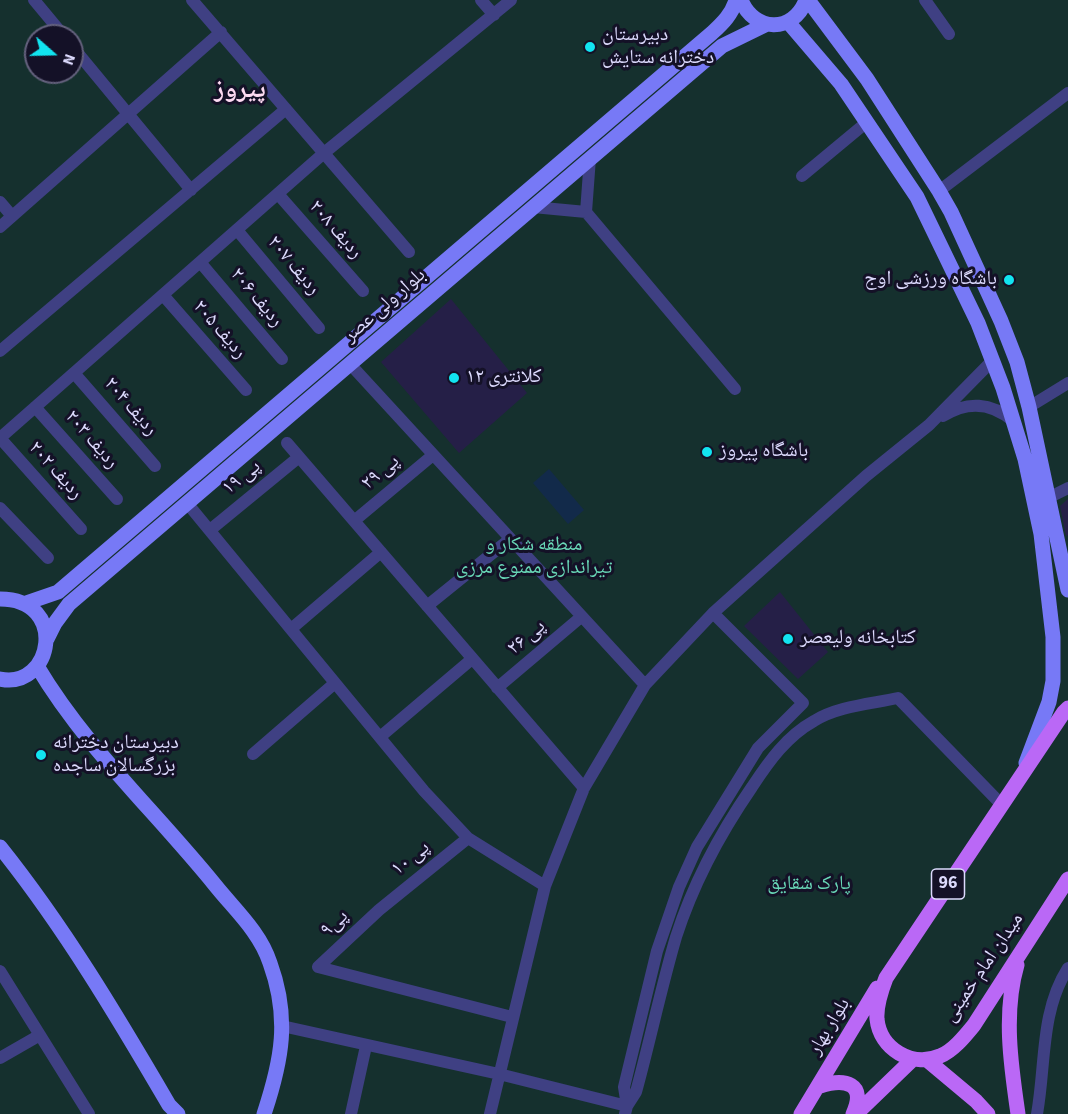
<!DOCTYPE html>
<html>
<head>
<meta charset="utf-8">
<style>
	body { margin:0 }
	#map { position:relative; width:1068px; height:1114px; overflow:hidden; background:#141127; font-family:"Source Sans 3",sans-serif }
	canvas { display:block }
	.north { position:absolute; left:24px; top:24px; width:60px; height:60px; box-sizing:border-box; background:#141127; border:2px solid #64617d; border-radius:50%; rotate:110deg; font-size:16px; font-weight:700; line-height:24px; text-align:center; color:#dcdafd }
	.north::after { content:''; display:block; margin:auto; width:21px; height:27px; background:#12e4f0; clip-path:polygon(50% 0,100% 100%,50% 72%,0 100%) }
</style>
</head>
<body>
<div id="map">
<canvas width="1068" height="1114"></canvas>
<div class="north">N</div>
</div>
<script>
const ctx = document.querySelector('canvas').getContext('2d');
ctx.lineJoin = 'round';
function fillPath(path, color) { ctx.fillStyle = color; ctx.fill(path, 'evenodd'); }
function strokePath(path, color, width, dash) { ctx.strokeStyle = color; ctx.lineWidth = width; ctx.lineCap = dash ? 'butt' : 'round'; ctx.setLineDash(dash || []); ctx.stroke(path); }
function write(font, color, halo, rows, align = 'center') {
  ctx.font = font + ' "Source Sans 3","Noto Naskh Arabic",sans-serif'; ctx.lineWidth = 6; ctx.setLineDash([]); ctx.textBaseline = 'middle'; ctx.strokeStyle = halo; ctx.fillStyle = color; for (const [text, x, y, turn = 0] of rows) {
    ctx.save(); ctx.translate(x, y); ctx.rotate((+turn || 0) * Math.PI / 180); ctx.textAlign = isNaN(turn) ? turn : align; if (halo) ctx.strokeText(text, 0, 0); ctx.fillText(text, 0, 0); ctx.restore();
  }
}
const green = new Path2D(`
	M0 0H1068V1114H0ZM36 36H72V72H36Z`);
const water = new Path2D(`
	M549 469 584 510 568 524 533 483Z`);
const building = new Path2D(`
	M451 299 527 393 459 453 381 362Z
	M1068 499V535L1066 536 1060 506Z
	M780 592 828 652 798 679 744 626Z`);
const street = new Path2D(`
	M34 0 64 36
	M192 0 409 252
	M481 0 494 15
	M925 0 949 34
	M72 46 191 190
	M590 158 586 212 735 389
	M802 176 867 122
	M939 191 1068 93
	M278 194 363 291
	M0 202 12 216
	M533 207 586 212
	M0 227 221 32
	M237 230 319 328
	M200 262 282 359
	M163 295 246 390
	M0 351 286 109
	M350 364 645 685
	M74 373 155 466
	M35 407 117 499
	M1029 407 1068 383
	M943 416C967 401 991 402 1013 421
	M0 438 324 153 511 0
	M0 438 81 529
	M287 443 584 788
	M1050 497 1068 488
	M187 503 424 791 468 838 545 886
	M0 508 48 558
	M354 521 433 455
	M210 530 299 457
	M427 606 510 539
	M291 629 381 552
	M497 688 581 617
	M380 737 472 659
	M253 754 335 683
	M318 967 512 1017
	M318 967 379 910 468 838
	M0 971 89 1114
	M282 1026 499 1074 627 1106 624 1087 657 951 679 887 697 847 758 748 803 703 713 613
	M0 1058 40 1035
	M351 1114 366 1046
	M490 1114 545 886 584 788 645 685 713 613 866 476 929 425 992 361
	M625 1114 627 1106 636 1092C650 1041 661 988 676 937 693 884 721 832 752 787 769 761 787 736 814 721 838 706 871 704 898 698L1001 804
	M1037 1114C1046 1064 1040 1012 1068 968`);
const secondary = new Path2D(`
	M741 0C754 32 793 34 806 0
	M808 0 867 79 939 191 951 212 1001 321 1017 362 1029 407 1068 590
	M788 22 841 84 917 197 978 323 1003 388 1025 459 1041 534 1053 637V681L1049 702 1026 763
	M0 599C69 599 53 690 0 679
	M26 603 58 592 712 33C723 23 732 14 736 0
	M47 639 55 623 69 604 722 46 767 24
	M37 666C85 747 156 812 215 885 235 910 260 932 270 963 290 1018 282 1060 264 1114
	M0 847C64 927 117 1016 169 1105L178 1114`);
const primary = new Path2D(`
	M1068 708 1064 712 886 978C881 991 876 1005 877 1019 880 1049 912 1068 940 1056 953 1051 965 1036 974 1025L1068 879
	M1017 965C1003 1013 1011 1066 1018 1114
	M927 1060 976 1101 988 1114
	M820 1086C845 1078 867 1083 853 1114
	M801 1114 877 988
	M856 1114 913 1059`);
const markers = [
	[590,47,6,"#12e4f0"],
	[1009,280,6,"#12e4f0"],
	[454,378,6,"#12e4f0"],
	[707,452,6,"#12e4f0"],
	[788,639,6,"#12e4f0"],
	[41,755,6,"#12e4f0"]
];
const shields = [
	[948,884,33]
];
const shieldNames = [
	["96",948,884]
];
const poiNames = [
	["دبیرستان",602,36],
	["دخترانه ستایش",602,59],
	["باشگاه ورزشی اوج",997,280,"right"],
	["کلانتری ۱۲",466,378],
	["باشگاه پیروز",719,452],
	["کتابخانه ولیعصر",800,639],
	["دبیرستان دخترانه",53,744],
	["بزرگسالان ساجده",53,767]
];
const streetNames = [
	["ردیف ۲۰۸",335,230,49],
	["ردیف ۲۰۷",293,266,50],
	["ردیف ۲۰۶",256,298,50],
	["بلوار ولی عصر",385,306,-41],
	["ردیف ۲۰۵",219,330,49],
	["ردیف ۲۰۴",130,407,49],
	["ردیف ۲۰۳",91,440,49],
	["ردیف ۲۰۲",55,471,48],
	["پی ۲۹",381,473,-40],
	["پی ۱۹",242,478,-39],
	["پی ۲۶",527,638,-40],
	["پی ۱۰",411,859,-39],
	["پی۹",335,924,-43],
	["میدان امام خمینی",984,968,-56],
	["بلوار بهار",830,1027,-59]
];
const parkNames = [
	["منطقه شکار و",534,546],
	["تیراندازی ممنوع مرزی",534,569],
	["پارک شقایق",809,885]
];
const districtNames = [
	["پیروز",240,91]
];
fillPath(green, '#15302e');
fillPath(water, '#122a4a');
fillPath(building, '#251f47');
strokePath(street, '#3f4083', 12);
strokePath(secondary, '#7779f6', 15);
strokePath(primary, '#ba68f6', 15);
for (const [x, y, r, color] of markers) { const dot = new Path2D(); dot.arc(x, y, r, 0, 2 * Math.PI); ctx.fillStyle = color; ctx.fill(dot); strokePath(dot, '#141127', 2); }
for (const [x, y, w] of shields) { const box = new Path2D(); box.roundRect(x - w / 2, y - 15, w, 30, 4.5); ctx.fillStyle = '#141127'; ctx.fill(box); strokePath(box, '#dcdafd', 1.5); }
write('bold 18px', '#dcdafd', null, shieldNames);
write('20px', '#dcdafd', '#141127', poiNames, 'left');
write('20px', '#dcdafd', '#141127', streetNames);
write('20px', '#69d9b8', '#141127', parkNames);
write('bold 26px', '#fddbf2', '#141127', districtNames);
</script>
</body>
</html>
